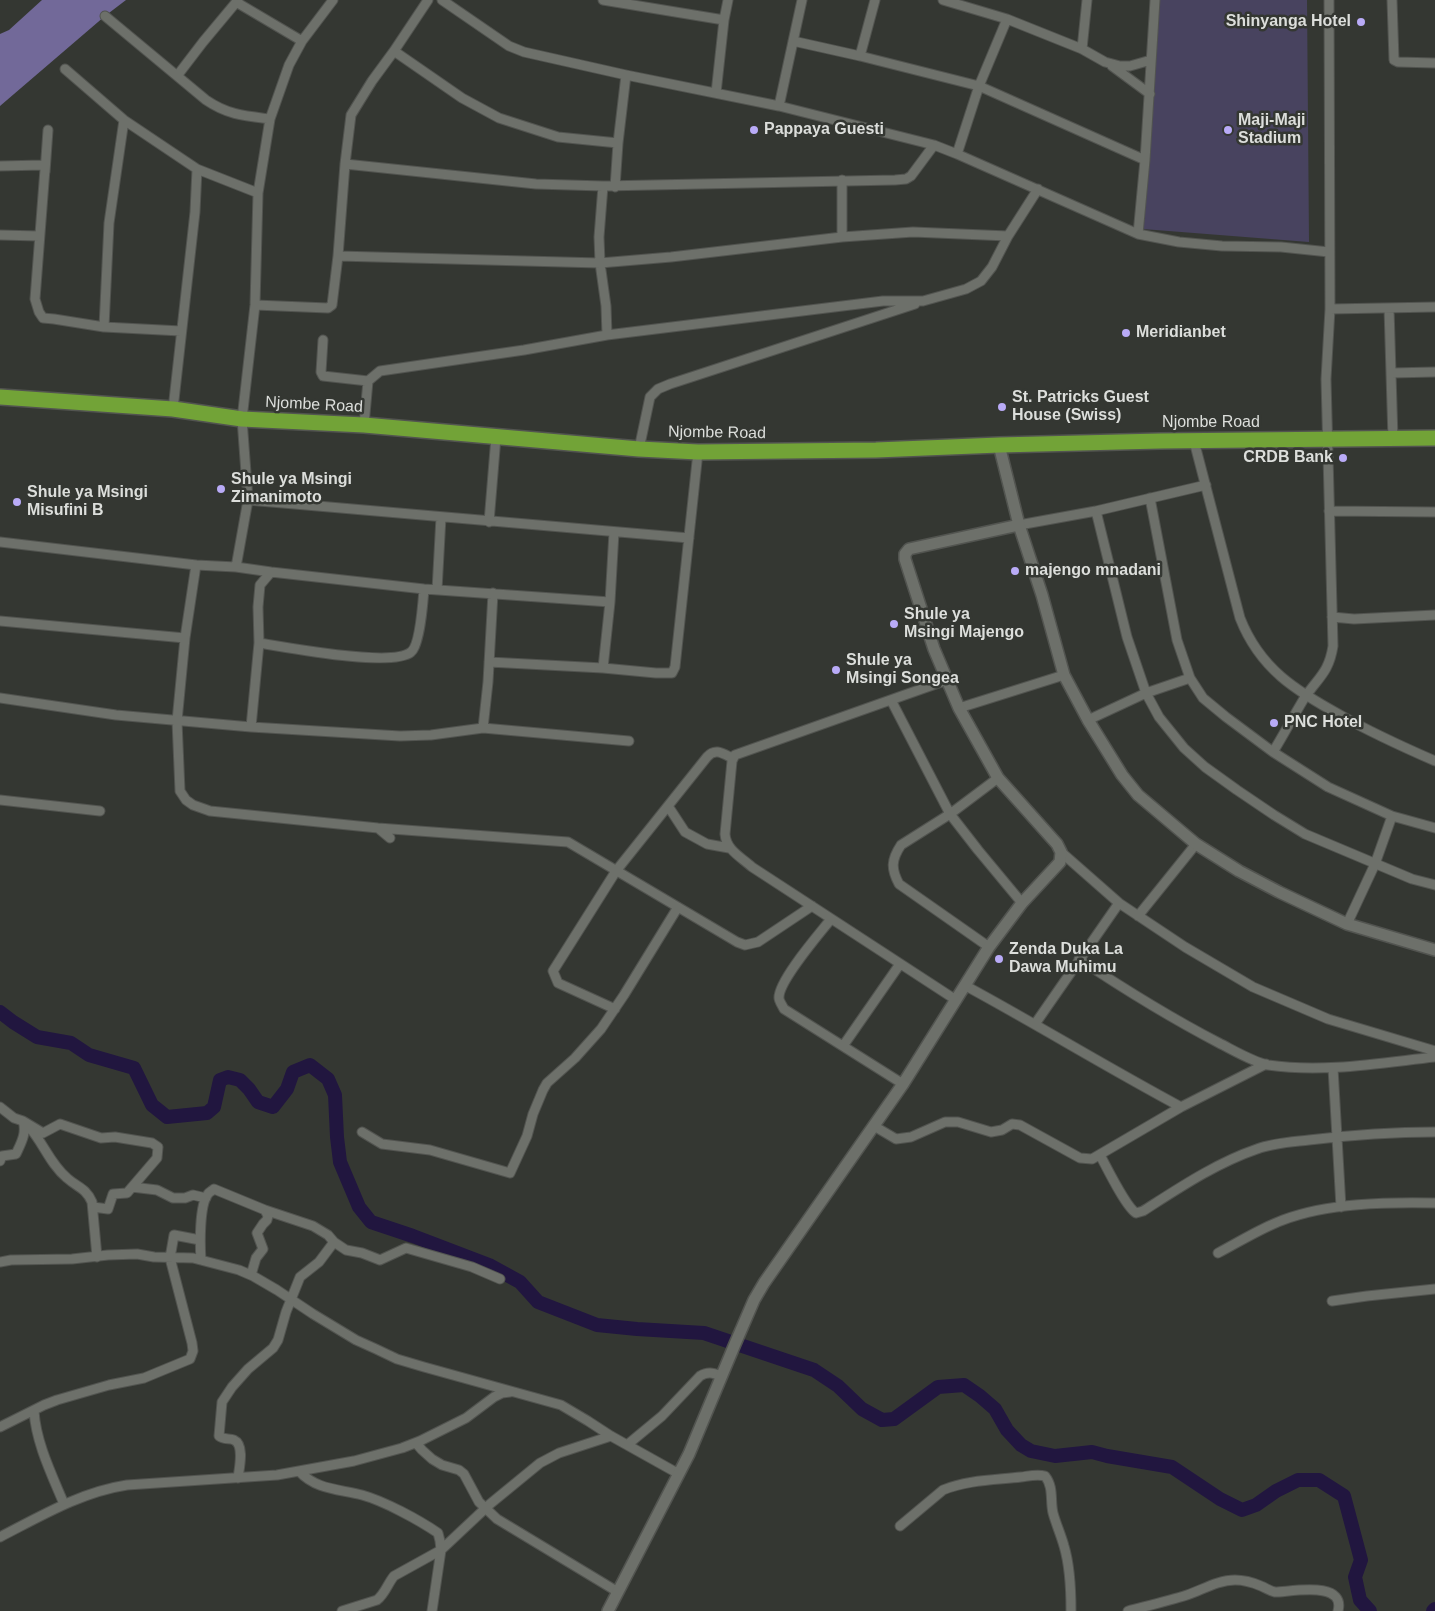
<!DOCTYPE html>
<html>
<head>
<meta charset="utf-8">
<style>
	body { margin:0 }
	canvas { display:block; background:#343732 }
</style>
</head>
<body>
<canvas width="1435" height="1611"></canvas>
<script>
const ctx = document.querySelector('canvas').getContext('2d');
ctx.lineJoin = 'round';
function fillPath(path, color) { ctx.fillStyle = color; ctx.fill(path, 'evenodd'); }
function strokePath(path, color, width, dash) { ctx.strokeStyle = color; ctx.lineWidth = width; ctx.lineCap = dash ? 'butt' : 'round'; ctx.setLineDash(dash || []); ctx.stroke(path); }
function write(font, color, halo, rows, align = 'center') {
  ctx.font = font + ' Arial,sans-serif'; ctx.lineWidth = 5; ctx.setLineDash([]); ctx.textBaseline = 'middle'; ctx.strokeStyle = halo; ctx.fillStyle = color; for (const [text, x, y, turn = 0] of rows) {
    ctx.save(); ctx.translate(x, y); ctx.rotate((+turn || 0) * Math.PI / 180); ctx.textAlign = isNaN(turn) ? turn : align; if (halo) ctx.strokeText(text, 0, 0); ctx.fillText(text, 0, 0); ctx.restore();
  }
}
const green = new Path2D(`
	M1154 0H1307L1309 242 1143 229 1154 30Z`);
const forest = new Path2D(`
	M42 0H126L105 16 0 106V34L9 30Z`);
const river = new Path2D(`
	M0 1012 13 1022 37 1037 71 1043 89 1055 134 1068 152 1105 167 1117 207 1113 214 1107 220 1080 228 1077 240 1080 249 1089 258 1102 273 1107 287 1089 293 1072 310 1065 328 1079 335 1095 337 1137 340 1162 359 1207 371 1222 413 1236 489 1265 520 1282 538 1302 597 1325 637 1329 704 1333 814 1370 838 1386 862 1409 882 1420 894 1419 938 1387 964 1385 980 1396 995 1409 1007 1430 1021 1445 1031 1451 1055 1456 1092 1452 1107 1456 1172 1467 1220 1499 1242 1510 1256 1505 1276 1491 1298 1480H1319L1344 1496 1361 1560 1355 1577 1360 1600 1370 1611
	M1433 1611 1435 1609`);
const street = new Path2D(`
	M442 0 509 46 524 52 626 75 779 106 934 145 957 154 1138 234 1179 242 1222 246 1281 247 1329 252
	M603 0 724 20
	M943 0 1007 19 1082 49 1105 62 1120 66H1130L1151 60
	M1392 0 1394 60 1398 62 1435 63
	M236 2 302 41
	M105 16 206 100C228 115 245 116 270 119
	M793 41 860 56 979 86 1145 160
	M1082 49 1087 0
	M394 51 462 98 499 118 558 137 618 143
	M860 56 875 0
	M1112 66 1150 94
	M65 69 124 120 197 169 258 193
	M177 76 203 42 238 0
	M716 93 724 20 728 0
	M779 106 802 0
	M957 154 979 86 1007 19
	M345 164 536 184 603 186 895 180 906 179 911 176 934 145
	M0 166 43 165 45 169 35 299 39 312 43 318 54 319 104 327 181 331
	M45 172 48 130
	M842 180V237
	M603 186 599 237 600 263 606 306 607 335
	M615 187 618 143 626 75
	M1138 234 1145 160 1155 0
	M0 235 39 236
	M338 256 600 263 671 257 842 237 913 232 1008 236
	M255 305 328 308 332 305 338 256 345 164 351 115 372 81 394 51 428 0
	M1389 308 1393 439
	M1330 309 1435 307
	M104 327 109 223 124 120
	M323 340 321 372 323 376 368 381
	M1391 373 1435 372
	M173 409 195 212 197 169
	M364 425 368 381 380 371 524 350 607 335 883 301H923L966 289 981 281 992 267 1008 236 1038 189
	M1194 441 1240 618C1260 669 1296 691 1342 716 1372 733 1403 747 1435 761
	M639 449 650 397 658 389 670 384 915 304
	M1150 498 1177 640 1190 678 1203 698 1226 717 1273 752 1328 787 1392 816 1435 828
	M248 500 689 538
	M1096 511 1127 637 1146 693 1159 717 1184 748 1205 767 1237 790 1274 815 1305 834 1412 879 1435 885
	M1329 511 1435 512
	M489 522 496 437
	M1019 525 1096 511 1206 485
	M0 542 196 565 236 567 271 572 424 589 610 602
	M196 565 185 638 177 721 180 791 186 800 193 805 210 811 378 828 568 842 737 942 745 945 758 942 812 906
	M236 567 248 500 242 419 255 305 258 193 270 119 289 65 302 41 333 0
	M437 590 441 517
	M1332 617 1354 619 1435 615
	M0 621 185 638
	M259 643C285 647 392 668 411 652 420 645 423 602 424 589
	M489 662 603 668 656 673H672L675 667 698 452
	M603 668 610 602 614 532
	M947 680 735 755 732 761 725 834C726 850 741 857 752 867L956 1000
	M0 698 116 715 251 727 400 736 431 735 483 728 629 741
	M891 700 950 814 978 850 1022 903
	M959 708 1064 675
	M1088 720 1146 693 1190 678
	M251 727 259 643 258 607 260 585 271 572
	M483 728 488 682 493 593
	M1273 752C1284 734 1294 715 1305 697 1319 677 1329 672 1333 646L1326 379 1330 309 1329 0
	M0 800 100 811
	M668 806 685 832 707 844 729 848
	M378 828 390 838
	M1061 852 1119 903 1185 947 1253 987 1328 1019 1435 1051
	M1138 916 1196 844
	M831 919C820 933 778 981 779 998 779 1001 782 1005 784 1009L903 1084
	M1347 924 1375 864 1392 816
	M989 947 899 884C891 869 891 860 901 845L950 814 998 778
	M1079 959C1124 989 1171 1018 1219 1043 1233 1050 1253 1062 1268 1065 1324 1073 1380 1063 1435 1057
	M966 986C1038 1025 1108 1068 1181 1107
	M615 1009 558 983 553 971 616 871 707 757C715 748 722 753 732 758
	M1035 1024 1119 903
	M843 1046 900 964
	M1333 1068 1341 1207
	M0 1107 14 1118 23 1121C27 1133 21 1143 16 1154L2 1156 0 1161
	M23 1121 43 1133 60 1124 101 1138 115 1137 152 1143 158 1147 157 1158 127 1193 113 1194 108 1209 93 1207
	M874 1126 896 1139 911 1137 945 1122H958L991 1132 1002 1130 1012 1124 1020 1125 1080 1158 1092 1159 1181 1107 1266 1064
	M29 1127C43 1142 50 1164 67 1178 77 1187 86 1188 92 1202L97 1257
	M362 1132 382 1144 430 1150 510 1173 527 1136 533 1114 543 1090 547 1083 575 1058 601 1029 624 995 678 907
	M1100 1155C1107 1168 1126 1207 1136 1213L1143 1211C1179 1188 1216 1163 1257 1149 1273 1143 1292 1142 1309 1140 1351 1135 1393 1132 1435 1132
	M132 1187 157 1190 173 1198H185L193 1195 206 1198
	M1218 1253C1239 1242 1261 1228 1283 1220 1328 1203 1387 1202 1435 1203
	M201 1260C200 1246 199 1205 208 1194 209 1192 212 1191 214 1189L265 1210 313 1226 328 1235 334 1242 346 1250 362 1253 380 1260 406 1248 472 1267 500 1279
	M0 1262 11 1260 72 1259 108 1255 137 1254 154 1257 193 1258 239 1270 253 1276 277 1290 313 1314 356 1340 376 1349 397 1359 424 1367 561 1405 588 1421 611 1436 679 1474
	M251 1275 256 1258 263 1249 257 1233 263 1224 267 1220 268 1216 265 1210
	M1332 1301 1367 1296 1435 1289
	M34 1411C36 1443 52 1475 64 1504
	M0 1427 44 1405 57 1400 109 1385 144 1378 190 1359 193 1351 192 1343 170 1258 174 1235 200 1240
	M416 1443 422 1450 432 1459 442 1465 459 1470 464 1474 479 1502 497 1519 618 1592
	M627 1445 662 1416 700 1376C708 1371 713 1373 722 1376
	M299 1471C316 1490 340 1489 362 1495 384 1501 419 1520 438 1533L440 1541 441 1550 432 1611
	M238 1478C239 1469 245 1445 234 1440 229 1438 224 1440 219 1436L222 1402 232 1387 248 1369 273 1348 278 1340 286 1312 300 1277 319 1262 334 1242
	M900 1526 943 1490C967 1480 995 1480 1021 1477 1029 1476 1037 1474 1045 1476 1054 1487 1050 1501 1053 1513 1056 1524 1061 1535 1064 1546 1070 1566 1071 1590 1071 1611
	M0 1537C41 1516 81 1492 127 1485L277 1475 354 1461 402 1448 420 1441 466 1418 494 1397 502 1393 510 1392
	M342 1611 377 1600C385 1594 388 1583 394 1576L441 1550 490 1504 540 1463 559 1453 611 1436
	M1128 1611C1147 1606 1168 1601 1187 1595 1202 1590 1218 1580 1235 1580 1243 1580 1254 1583 1261 1586 1266 1588 1270 1591 1275 1592 1290 1592 1346 1580 1338 1611`);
const secondary = new Path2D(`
	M999 445 1019 525 1042 595 1064 675 1088 720 1122 775 1138 795 1196 844 1239 871 1279 892 1347 924 1435 950
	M608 1611 689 1454 735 1344 754 1300 764 1283 903 1084 989 947 1022 903 1060 862 1061 852 1057 844 998 778 959 708 934 649 905 559V554L909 549 1019 525`);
const highway = new Path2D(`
	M0 397 173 409 242 419 364 425 639 449 698 452 876 450 999 445 1160 441 1435 438`);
const markers = [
	[1361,22,5,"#b9abf7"],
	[754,130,5,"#b9abf7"],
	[1228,130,5,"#b9abf7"],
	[1126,333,5,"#b9abf7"],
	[1002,407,5,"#b9abf7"],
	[1343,458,5,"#b9abf7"],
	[221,489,5,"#b9abf7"],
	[17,502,5,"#b9abf7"],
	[1015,571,5,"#b9abf7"],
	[894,624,5,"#b9abf7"],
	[836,670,5,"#b9abf7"],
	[1274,723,5,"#b9abf7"],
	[999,959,5,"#b9abf7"]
];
const poiNames = [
	["Shinyanga Hotel",1351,22,"right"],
	["Maji-Maji",1238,121],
	["Stadium",1238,139],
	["Pappaya Guesti",764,130],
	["Meridianbet",1136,333],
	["St. Patricks Guest",1012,398],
	["House (Swiss)",1012,416],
	["CRDB Bank",1333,458,"right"],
	["Shule ya Msingi",231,480],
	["Zimanimoto",231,498],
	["Shule ya Msingi",27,493],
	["Misufini B",27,511],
	["majengo mnadani",1025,571],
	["Shule ya",904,615],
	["Msingi Majengo",904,633],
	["Shule ya",846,661],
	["Msingi Songea",846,679],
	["PNC Hotel",1284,723],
	["Zenda Duka La",1009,950],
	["Dawa Muhimu",1009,968]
];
const streetNames = [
	["Njombe Road",314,405,3],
	["Njombe Road",1211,423],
	["Njombe Road",717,433,1]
];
fillPath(green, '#48435f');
fillPath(forest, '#726999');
strokePath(river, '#21163f', 14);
strokePath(street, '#525450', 11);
strokePath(secondary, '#525450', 14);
strokePath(highway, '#525450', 18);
strokePath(street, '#6d706a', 9);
strokePath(secondary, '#6d706a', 11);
strokePath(highway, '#72a337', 15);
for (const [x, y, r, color] of markers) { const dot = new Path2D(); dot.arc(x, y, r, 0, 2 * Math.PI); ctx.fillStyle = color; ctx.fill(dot); strokePath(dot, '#343732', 2); }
write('bold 16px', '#dcdedb', '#343732', poiNames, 'left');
write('16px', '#dcdedb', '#343732', streetNames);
</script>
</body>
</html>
